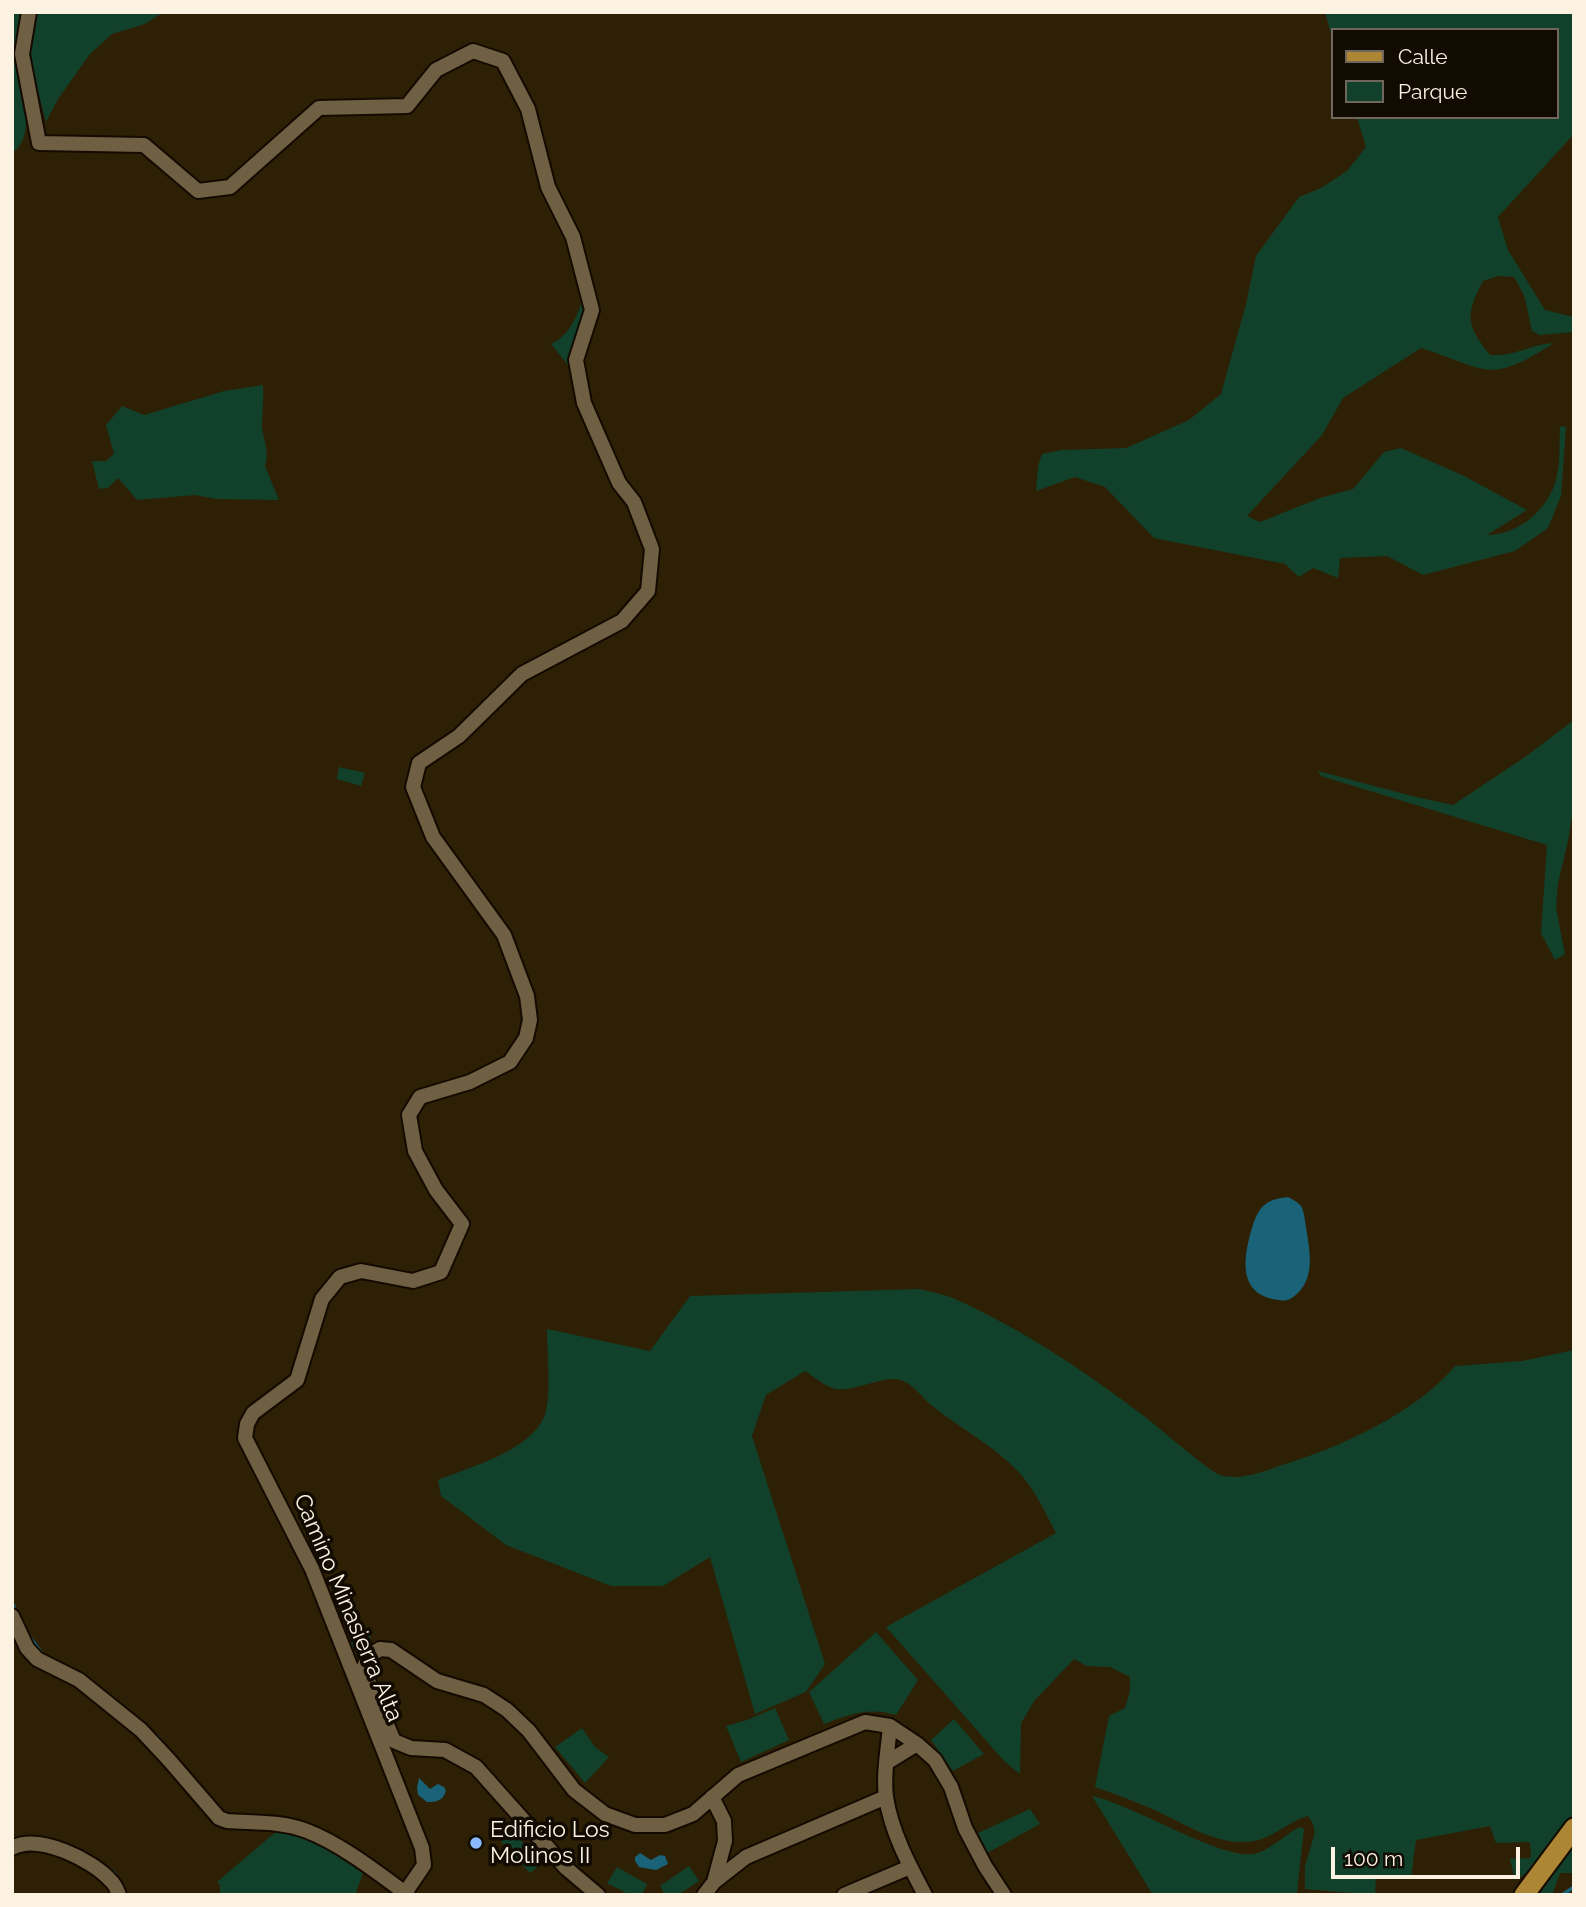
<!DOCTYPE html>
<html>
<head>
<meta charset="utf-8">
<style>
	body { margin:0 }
	#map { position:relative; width:1586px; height:1907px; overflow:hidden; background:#2e2004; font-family:Raleway,sans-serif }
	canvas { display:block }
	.frame { position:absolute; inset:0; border:14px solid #fbf2e2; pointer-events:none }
	.legend { position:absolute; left:1331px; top:28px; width:228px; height:91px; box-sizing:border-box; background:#110b02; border:2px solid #6f675c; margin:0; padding:9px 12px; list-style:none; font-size:21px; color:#fbf2e2 }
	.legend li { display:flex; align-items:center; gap:14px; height:35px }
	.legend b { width:35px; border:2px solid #6f675c }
	.scale { position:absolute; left:1331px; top:1847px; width:189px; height:32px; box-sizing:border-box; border:4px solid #fbf2e2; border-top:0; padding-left:9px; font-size:21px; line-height:24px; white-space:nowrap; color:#fbf2e2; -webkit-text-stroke:5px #110b02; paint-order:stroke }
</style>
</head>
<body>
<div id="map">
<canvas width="1586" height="1907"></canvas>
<div class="frame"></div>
<ul class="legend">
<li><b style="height:9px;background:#ad8635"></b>Calle</li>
<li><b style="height:19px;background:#11412b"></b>Parque</li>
</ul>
<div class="scale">100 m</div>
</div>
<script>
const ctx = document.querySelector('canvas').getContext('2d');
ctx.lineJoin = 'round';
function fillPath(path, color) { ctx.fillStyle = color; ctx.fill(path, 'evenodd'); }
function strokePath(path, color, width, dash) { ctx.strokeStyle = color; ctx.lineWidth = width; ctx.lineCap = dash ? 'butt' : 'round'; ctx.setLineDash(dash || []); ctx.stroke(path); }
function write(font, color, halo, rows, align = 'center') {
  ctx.font = font + ' Raleway,sans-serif'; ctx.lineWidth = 7; ctx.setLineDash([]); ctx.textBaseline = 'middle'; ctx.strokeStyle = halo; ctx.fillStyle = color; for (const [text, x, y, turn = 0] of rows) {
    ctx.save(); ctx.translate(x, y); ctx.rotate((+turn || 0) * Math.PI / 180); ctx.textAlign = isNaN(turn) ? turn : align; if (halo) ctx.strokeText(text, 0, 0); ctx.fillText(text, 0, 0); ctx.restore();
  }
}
const green = new Path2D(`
	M12 12H22C17 24 17 43 18 55 20 81 39 136 12 153Z
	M34 12H164L145 24 112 34 90 54 58 99 46 122 27 50Z
	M1325 12H1574V134L1498 217 1508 250 1545 310 1574 317V332L1540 335 1532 331 1524 295 1514 277 1498 276 1483 281C1465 315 1466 325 1490 355 1515 357 1531 344 1554 343 1489 385 1489 370 1421 348L1343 398 1322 435 1247 516 1260 522 1320 498 1353 489 1384 452 1401 448 1464 476 1527 510 1487 535C1516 535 1544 513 1554 486 1561 467 1559 445 1560 426L1566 427 1561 496 1548 528 1515 551 1423 575 1387 556 1340 558 1338 578 1313 568 1299 577 1285 564 1154 538 1105 487 1075 477 1036 491 1038 466 1042 454 1062 450 1126 448 1189 420 1221 394 1246 304 1256 256 1299 197 1321 188 1347 171 1366 147 1357 117H1556V30H1332V37Z
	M585 292V305L578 396 567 364 551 344C572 334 578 313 585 292Z
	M263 385C264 399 262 412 262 426 263 440 270 452 265 466L279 500 216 499 195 495 137 500 118 478 108 488 99 489 92 461H106L114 454 106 425 122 406 144 415 224 391Z
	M1574 720V803L1568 841 1558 883 1556 908 1565 954 1555 960 1541 933 1547 845 1321 776 1318 771 1412 796 1453 805 1525 757Z
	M339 767 365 773 361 786 337 779Z
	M919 1289C931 1292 944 1294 955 1299 1022 1329 1086 1372 1144 1416 1157 1426 1210 1472 1220 1475 1241 1481 1262 1472 1282 1465 1339 1448 1416 1413 1455 1366L1522 1361 1574 1350V1814L1525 1874 1515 1880 1510 1859 1531 1858 1530 1842 1496 1843 1490 1826 1416 1840 1411 1878 1376 1876 1375 1895 1305 1889V1866L1315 1832 1313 1824 1308 1816C1289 1821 1273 1838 1254 1841 1219 1847 1187 1825 1157 1811 1136 1802 1116 1794 1095 1787L1109 1716 1125 1708 1130 1691V1677L1110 1667 1087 1666 1074 1659 1035 1700 1021 1723 1020 1774 1005 1762 886 1627 1056 1533C1046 1514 1037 1494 1023 1477 998 1447 960 1429 930 1404 920 1395 911 1381 896 1379 877 1378 848 1394 832 1388 823 1385 813 1376 805 1371L766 1395 752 1436 825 1664 806 1692 755 1714 710 1557 663 1586H611L506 1545 441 1496 438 1480C470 1467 537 1449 546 1411 551 1393 547 1350 547 1329L650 1351 690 1296Z
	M368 1630 371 1639C363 1645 358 1653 348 1646L362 1631Z
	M876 1632 918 1680 896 1715C869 1707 850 1714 824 1724L809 1692Z
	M775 1708 789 1740 741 1762 726 1726 747 1720Z
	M954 1719 984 1754 953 1771 931 1740Z
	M582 1728 595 1747 609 1757 585 1783 555 1747Z
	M1092 1796C1134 1805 1220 1859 1253 1854 1270 1851 1285 1834 1300 1827L1304 1829 1297 1893 1295 1895H1153Z
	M1030 1809 1040 1824 987 1853 978 1833Z
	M278 1830 321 1844 363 1873 355 1895H220V1885L217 1882Z
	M513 1831 542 1863 530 1873 501 1842Z
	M1574 1844 1573 1873H1560L1552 1895H1539Z
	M689 1866 699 1881 678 1895H665L660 1886Z
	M617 1867 647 1884 642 1895H630L607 1883Z`);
const water = new Path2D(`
	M1288 1197C1292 1199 1298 1202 1301 1206 1304 1211 1305 1220 1306 1227 1309 1248 1316 1275 1298 1293 1292 1298 1288 1302 1279 1300 1241 1296 1242 1265 1250 1235 1253 1224 1257 1209 1267 1203 1273 1199 1281 1198 1288 1197Z
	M419 1778 430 1789 438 1784 444 1787 446 1791C443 1801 436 1802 427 1802L418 1795 417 1788Z
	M640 1853 651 1860 660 1855 665 1856 668 1864 656 1870 639 1867 635 1861V1857Z`);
const stream = new Path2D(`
	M12 1603 17 1614
	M29 1636 43 1655
	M87 1679 114 1699
	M120 1704 144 1724
	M149 1729 159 1738
	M14 1840C30 1834 46 1837 61 1843
	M99 1862 114 1873 119 1880
	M1562 1895 1574 1887`);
const minor = new Path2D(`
	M29 12 22 54 39 143 144 145 198 191 230 187 319 108 407 106 436 70 473 51 503 61 528 109 548 187 573 237 592 310 576 360 584 403 619 483 634 502 652 549 648 591 622 621 522 674 459 736 419 763 413 787 433 837 504 935 527 996 530 1020 526 1038 510 1062 470 1082 420 1097 409 1115 415 1151 436 1190 462 1224 441 1272 413 1281 361 1271 340 1277 322 1299 297 1380 253 1413 247 1424 245 1438 312 1569 422 1848 424 1865 405 1893
	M12 1616 27 1648 37 1659 79 1680 141 1730 169 1760 219 1818 227 1821C254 1823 282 1821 307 1831 341 1844 378 1873 408 1895
	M890 1726C888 1749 883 1774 886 1797 891 1831 909 1865 925 1895
	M886 1763 917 1744
	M12 1848C38 1833 93 1860 111 1881 115 1884 117 1890 119 1895
	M714 1882 746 1857 886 1797
	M598 1895 566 1868 476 1767 445 1750 411 1748 394 1741 363 1669 369 1656 380 1649 391 1650 437 1681 484 1695 507 1710 529 1731 574 1790 605 1814 635 1825H665L693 1814 738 1775 865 1722 890 1726 917 1744 935 1760 951 1787 965 1828 985 1866 1004 1895
	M704 1895 714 1882 725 1841 724 1821 712 1797
	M844 1895 910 1867`);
const major = new Path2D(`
	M1524 1895 1574 1828`);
const markers = [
	[476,1843,7,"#8abafc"]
];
const streetNames = [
	["Camino Minasierra Alta",348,1608,67]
];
const poiNames = [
	["Edificio Los",490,1830],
	["Molinos II",490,1856]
];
fillPath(green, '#11412b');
fillPath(water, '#196278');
strokePath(stream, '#196278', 3.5);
strokePath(minor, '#140a00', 18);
strokePath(major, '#140a00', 23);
strokePath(minor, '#6f5f43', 14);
strokePath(major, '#ad8635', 19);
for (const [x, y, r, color] of markers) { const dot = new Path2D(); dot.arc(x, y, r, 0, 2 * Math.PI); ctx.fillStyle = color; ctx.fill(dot); strokePath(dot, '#110b02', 2.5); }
write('23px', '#fbf2e2', '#110b02', streetNames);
write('23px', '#fbf2e2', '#110b02', poiNames, 'left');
</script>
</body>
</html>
